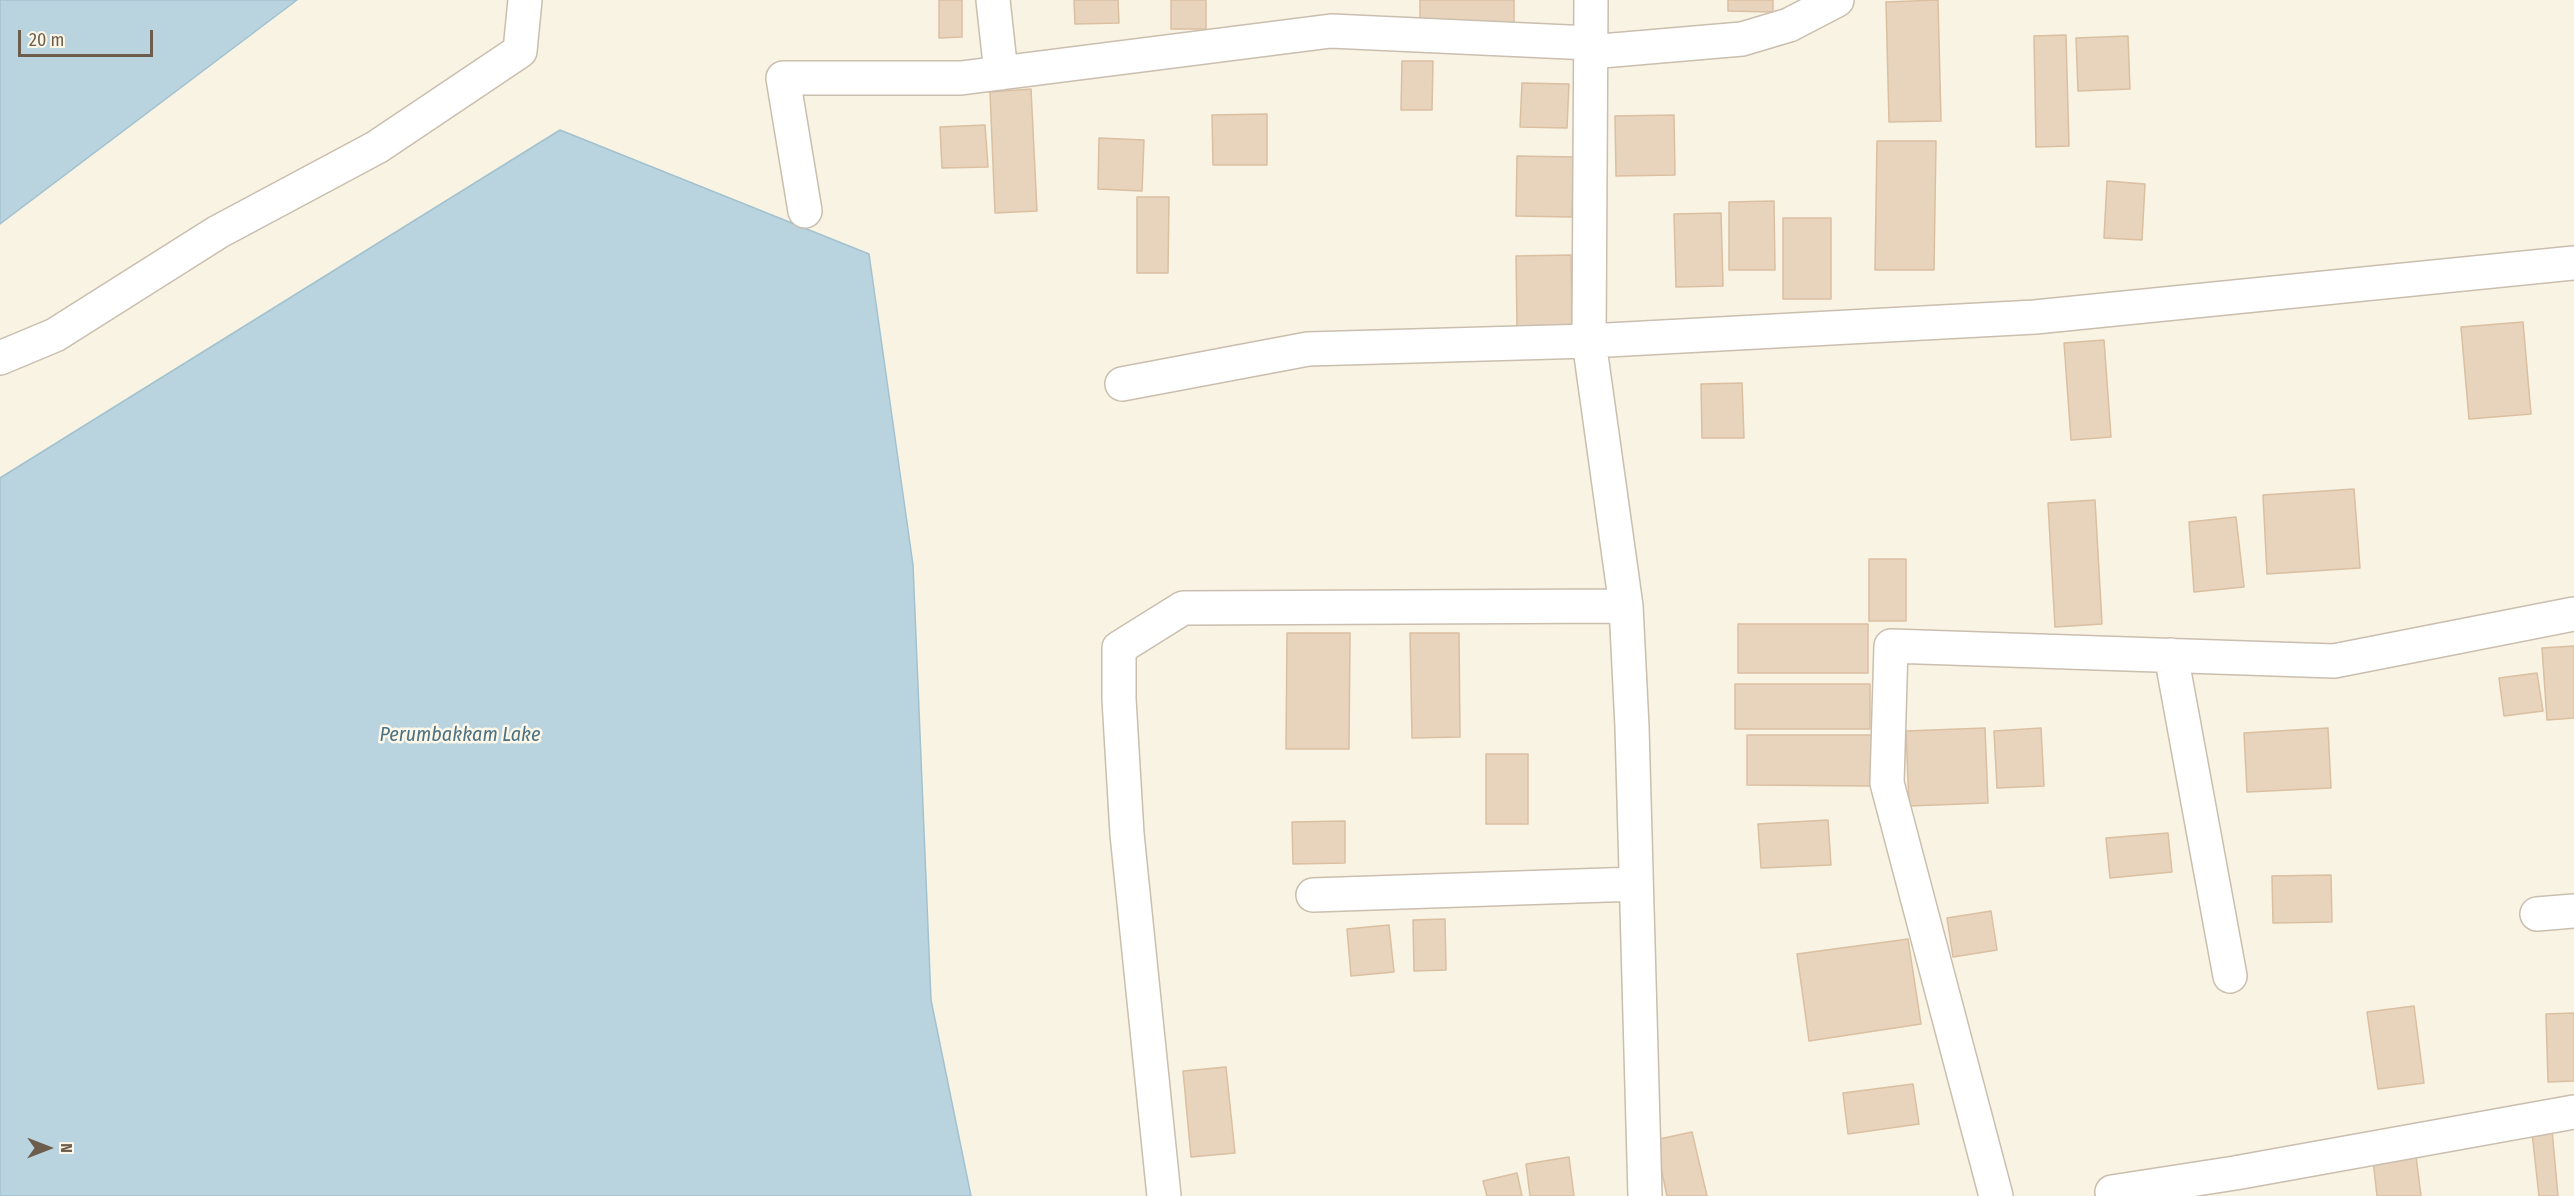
<!DOCTYPE html>
<html>
<head>
<meta charset="utf-8">
<style>
	body { margin:0 }
	#map { position:relative; width:2574px; height:1196px; overflow:hidden; background:#f8f3e3; font-family:"Fira Sans Condensed",sans-serif }
	canvas { display:block }
	.north { position:absolute; left:18px; top:1118px; width:60px; height:60px; -webkit-text-stroke:4px #fcf7e8; paint-order:stroke; rotate:90deg; font-size:16px; font-weight:700; line-height:24px; text-align:center; color:#6d5d4d }
	.north::after { content:''; display:block; margin:auto; width:21px; height:27px; background:#6d5d4d; clip-path:polygon(50% 0,100% 100%,50% 72%,0 100%) }
	.scale { position:absolute; left:18px; top:30px; width:135px; height:27px; box-sizing:border-box; border:3px solid #6d5d4d; border-top:0; padding-left:8px; font-size:18px; line-height:21px; white-space:nowrap; color:#6d5d4d; -webkit-text-stroke:4px #fcf7e8; paint-order:stroke }
</style>
</head>
<body>
<div id="map">
<canvas width="2574" height="1196"></canvas>
<div class="north">N</div>
<div class="scale">20 m</div>
</div>
<script>
const ctx = document.querySelector('canvas').getContext('2d');
ctx.lineJoin = 'round';
function fillPath(path, color) { ctx.fillStyle = color; ctx.fill(path, 'evenodd'); }
function strokePath(path, color, width, dash) { ctx.strokeStyle = color; ctx.lineWidth = width; ctx.lineCap = dash ? 'butt' : 'round'; ctx.setLineDash(dash || []); ctx.stroke(path); }
function write(font, color, halo, rows, align = 'center') {
  ctx.font = font + ' "Fira Sans Condensed",sans-serif'; ctx.lineWidth = 5; ctx.setLineDash([]); ctx.textBaseline = 'middle'; ctx.strokeStyle = halo; ctx.fillStyle = color; for (const [text, x, y, turn = 0] of rows) {
    ctx.save(); ctx.translate(x, y); ctx.rotate((+turn || 0) * Math.PI / 180); ctx.textAlign = isNaN(turn) ? turn : align; if (halo) ctx.strokeText(text, 0, 0); ctx.fillText(text, 0, 0); ctx.restore();
  }
}
const water = new Path2D(`
	M0 0H297L0 224Z
	M560 130 869 254 913 565 931 1000 971 1196H0V478Z`);
const building = new Path2D(`
	M939 0H962V37L939 38Z
	M1074 0H1118L1119 23 1075 24Z
	M1171 0H1206V29H1171Z
	M1420 0H1514V23L1420 22Z
	M1728 0H1773V12L1728 11Z
	M1938 0 1941 121 1889 122 1886 2Z
	M2066 35 2069 146 2036 147 2034 36Z
	M2128 36 2130 89 2078 91 2076 38Z
	M1402 61H1433L1432 110H1401Z
	M1522 83 1569 84 1567 128 1520 127Z
	M1031 89 1037 211 995 213 990 92Z
	M1267 114V165H1213L1212 115Z
	M1674 115 1675 175 1616 176 1615 116Z
	M985 125 988 167 942 168 940 127Z
	M1099 138 1144 140 1142 191 1098 189Z
	M1877 141H1936L1934 270H1875Z
	M1517 156 1574 157 1572 217 1516 216Z
	M2107 181 2145 184 2142 240 2104 238Z
	M1137 197H1169L1168 273H1137Z
	M1774 201 1775 270H1729V202Z
	M1721 213 1723 286 1676 287 1674 214Z
	M1783 218H1831V299H1783Z
	M1571 255 1572 325 1517 326 1516 256Z
	M2523 322 2531 414 2469 419 2461 327Z
	M2104 340 2111 437 2071 440 2064 343Z
	M1742 383 1744 438H1702L1701 384Z
	M2354 489 2360 568 2267 574 2263 495Z
	M2095 500 2102 624 2055 627 2048 503Z
	M2236 517 2244 587 2194 592 2189 522Z
	M1869 559H1906V621H1869Z
	M1738 624H1868V673H1738Z
	M1287 633H1350L1349 749H1286Z
	M1410 633H1459L1460 737 1412 738Z
	M2574 646V718L2547 720 2542 648Z
	M2537 673 2543 711 2504 716 2499 678Z
	M1735 684H1870V729H1735Z
	M1985 728 1988 803 1909 806 1906 731Z
	M2041 728 2044 786 1997 788 1994 731Z
	M2328 728 2331 788 2247 792 2244 733Z
	M1747 735H1875V786L1747 785Z
	M1486 754H1528V824H1486Z
	M1828 820 1831 865 1761 868 1758 824Z
	M1345 821V863L1293 864 1292 822Z
	M2168 833 2172 872 2110 878 2106 838Z
	M2331 875 2332 922 2273 923 2272 876Z
	M1991 911 1997 950 1953 957 1947 918Z
	M1445 919 1446 970 1414 971 1413 920Z
	M1389 925 1394 972 1351 976 1347 929Z
	M1908 939 1921 1024 1809 1041 1797 954Z
	M2414 1006 2424 1083 2378 1089 2367 1012Z
	M2574 1013V1081L2548 1082 2546 1014Z
	M1226 1067 1235 1153 1191 1157 1183 1071Z
	M1913 1084 1919 1124 1848 1134 1843 1093Z
	M2552 1130 2558 1196H2539L2532 1133Z
	M1692 1132 1707 1196H1667L1655 1140Z
	M2416 1156 2421 1196H2377L2373 1160Z
	M1569 1157 1574 1196H1530L1526 1164Z
	M1517 1173 1522 1196H1487L1483 1181Z`);
const minor = new Path2D(`
	M993 0 1001 73
	M1591 0 1589 341 1626 606 1632 727 1645 1196
	M1590 52 1742 39 1789 25 1837 0
	M805 211 783 78H961L1331 31 1590 43
	M0 358 55 335 218 232 377 147 520 51 525 0
	M1122 384 1308 349 1589 341 2035 317 2574 263
	M2171 655 2230 976
	M1313 895 1636 884
	M2537 914 2574 911
	M2112 1192 2235 1173 2574 1112
	M1164 1196 1127 834 1119 699V648L1183 608 1626 606
	M1996 1196 1887 783 1891 646 2334 661 2574 614`);
const waterNames = [
	["Perumbakkam Lake",460,735]
];
fillPath(water, '#bad4df');
strokePath(water, '#a2c2cf', 1.5);
fillPath(building, '#e8d4bc');
strokePath(building, '#dabfa1', 1.5);
strokePath(minor, '#cabeae', 36);
strokePath(minor, '#fff', 33);
write('italic 20px', '#4d7283', '#fcf7e8', waterNames);
</script>
</body>
</html>
